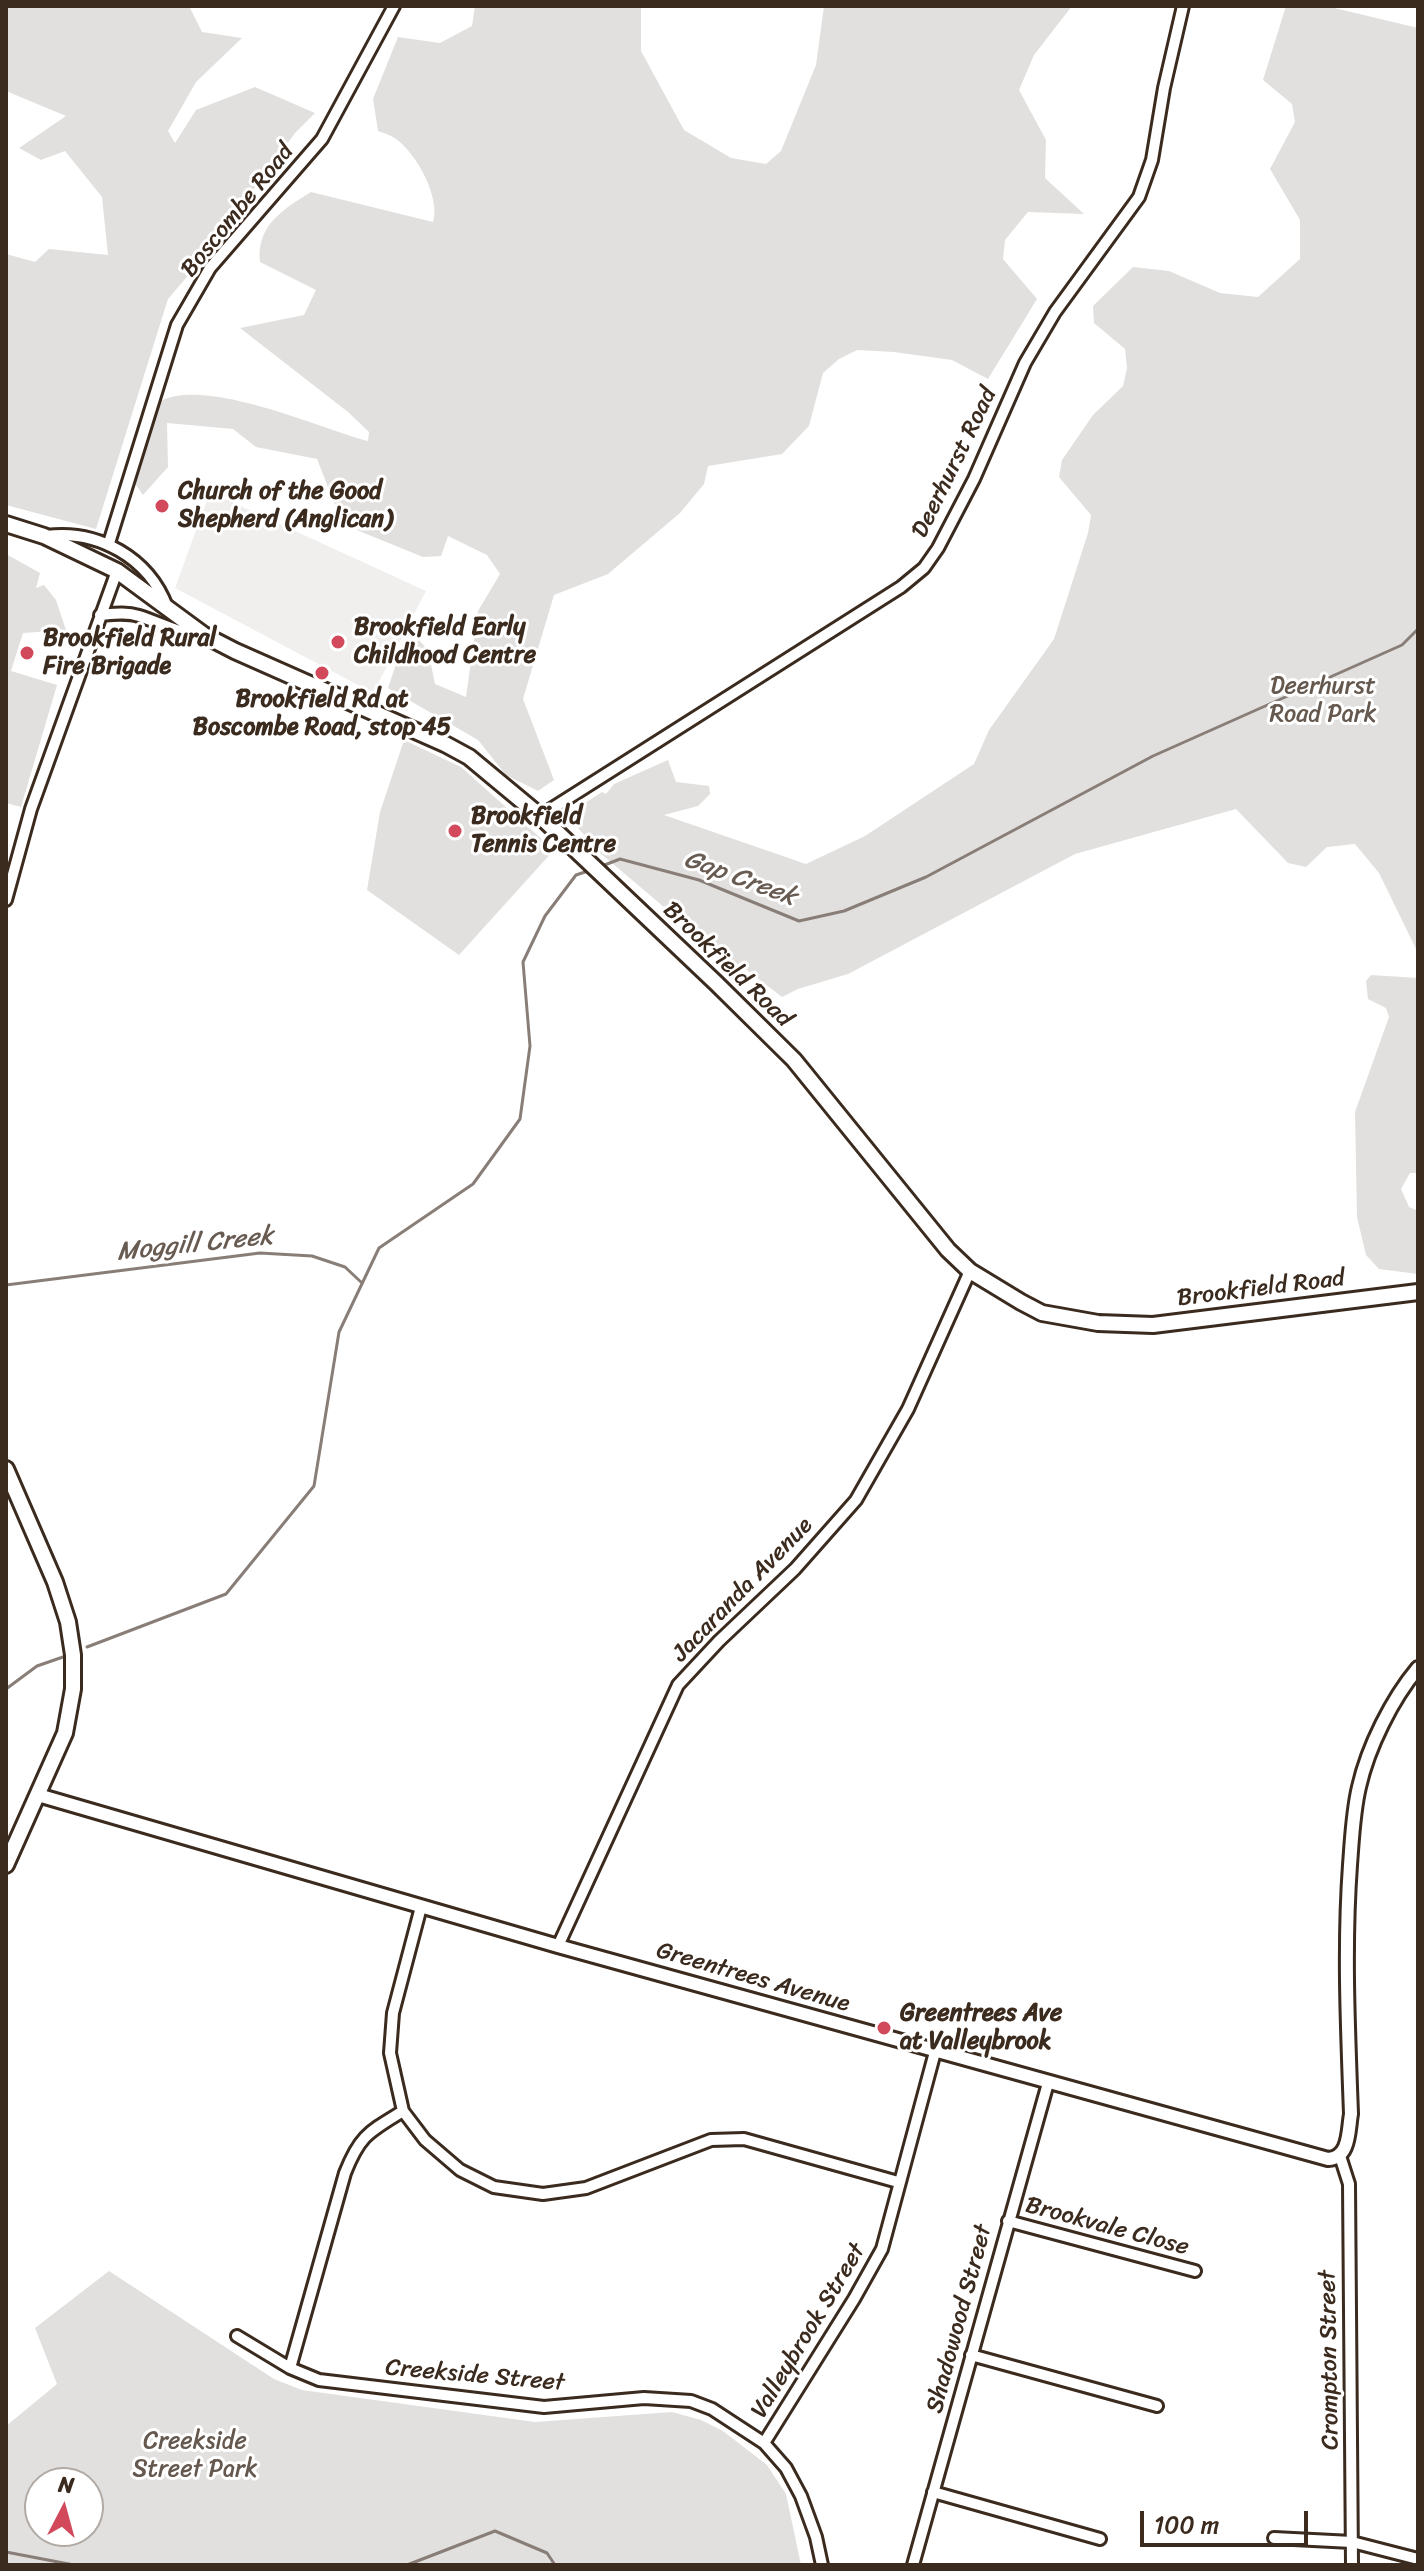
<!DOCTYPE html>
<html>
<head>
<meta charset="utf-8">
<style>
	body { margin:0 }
	#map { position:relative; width:1424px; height:2571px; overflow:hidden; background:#fff; font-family:Sriracha,sans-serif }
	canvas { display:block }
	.frame { position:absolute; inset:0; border:8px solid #3b2a1e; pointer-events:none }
	.north { position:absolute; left:24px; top:2467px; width:80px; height:80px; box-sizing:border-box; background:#fff; border:2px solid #b1aaa5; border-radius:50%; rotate:6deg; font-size:22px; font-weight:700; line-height:32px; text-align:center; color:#3b2a1e }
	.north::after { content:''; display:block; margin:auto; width:28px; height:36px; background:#d1495b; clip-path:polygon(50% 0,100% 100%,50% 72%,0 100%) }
	.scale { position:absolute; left:1140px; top:2511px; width:168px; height:36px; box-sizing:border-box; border:4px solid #3b2a1e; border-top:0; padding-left:10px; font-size:24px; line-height:28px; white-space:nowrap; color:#3b2a1e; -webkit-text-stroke:6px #fff; paint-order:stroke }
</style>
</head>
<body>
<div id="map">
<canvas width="1424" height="2571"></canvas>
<div class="frame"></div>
<div class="north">N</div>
<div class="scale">100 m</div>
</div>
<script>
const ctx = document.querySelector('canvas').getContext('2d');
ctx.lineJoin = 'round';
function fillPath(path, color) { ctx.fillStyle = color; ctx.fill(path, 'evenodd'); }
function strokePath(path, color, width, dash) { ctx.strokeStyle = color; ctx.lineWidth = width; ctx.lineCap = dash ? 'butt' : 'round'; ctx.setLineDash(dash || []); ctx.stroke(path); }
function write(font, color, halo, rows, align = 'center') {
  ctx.font = font + ' Sriracha,sans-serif'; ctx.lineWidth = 6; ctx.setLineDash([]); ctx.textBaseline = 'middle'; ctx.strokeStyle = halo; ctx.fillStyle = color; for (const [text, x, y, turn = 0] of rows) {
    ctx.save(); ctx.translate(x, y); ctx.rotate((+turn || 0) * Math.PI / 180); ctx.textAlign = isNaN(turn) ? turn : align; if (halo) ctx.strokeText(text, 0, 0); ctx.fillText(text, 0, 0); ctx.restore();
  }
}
const built = new Path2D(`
	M210 492 426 591 373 693 175 588Z`);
const green = new Path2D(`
	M6 6H189L202 32 242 38 196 82 168 131 175 143 196 110 255 87 315 113 295 133 203 258 168 299 96 529 6 505V254L35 262 49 249 108 255 102 197 65 151 41 160 19 148 66 116 6 91Z
	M475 6H641V51L684 130 731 158 766 164 781 151 816 65 824 6H1072L1034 55 1019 90 1046 140 1045 178 1084 214 1028 212 1005 240 1003 259 1037 299 988 379 952 360 894 352 857 350 839 359 823 373 809 426 782 454 708 466 704 484 680 513 608 574 554 595 523 699 554 780 538 791 506 775 478 740 388 688 400 652 419 640 428 650 435 684 466 697 478 611 500 574 487 555 448 536 441 556 423 557 359 531 337 510 317 459 256 447 233 429 167 423 168 467 143 495 134 482C137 466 140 429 147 415 174 361 325 431 368 441L369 432 348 412 240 328 304 315 316 290 260 262C256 226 283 209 311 192L433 222C441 198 416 153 396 139 391 135 383 133 378 131L373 99 398 37 440 43 472 26Z
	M1286 6H1326L1418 28V953L1379 873 1355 844 1327 847 1306 867 1288 863 1236 809 1075 854 848 974 798 989 782 997 743 967 737 969 586 841V837L568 817 571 812 602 792 606 794 614 784 668 760 676 782 709 786 710 794 698 806 664 815 806 864 865 836 974 764 989 730 1054 639 1088 533 1091 515 1059 477 1062 460 1093 415 1123 386 1127 368 1125 349 1094 323 1093 306 1133 267 1169 271 1220 293 1258 297 1300 259V220L1270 169 1295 122 1292 104 1263 80Z
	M6 554 40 573 36 588 44 585 56 600 66 630 23 633 11 671 57 685 21 807 6 803Z
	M404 740 461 767 554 850 459 955 367 890 380 812Z
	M1371 975 1418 978V1173H1410L1401 1189 1409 1207 1418 1211V1274L1379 1269 1366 1255 1357 1217 1355 1112 1389 1017 1386 1008 1368 999 1366 981Z
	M109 2271 274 2379 302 2390 535 2422 672 2412 701 2420 723 2431 767 2465 786 2494 801 2565H6V2426L57 2384 35 2328ZM40 2483H88V2531H40Z`);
const stream = new Path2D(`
	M602 866 620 859 699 880 799 921 844 911 926 877 1153 756 1402 645 1418 629
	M6 1285 260 1253 312 1256 345 1267 362 1283
	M87 1647 226 1594 314 1486 339 1332 379 1248 473 1184 520 1119 530 1046 523 962 545 916 576 875 591 870
	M6 1689 37 1666 63 1657
	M6 2552 74 2565
	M407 2565 495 2531 547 2553 555 2565`);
const minor = new Path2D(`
	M46 536C98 529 149 558 167 607
	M109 543 177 325 210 268 322 139 394 6
	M100 615C113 614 126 612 139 616 161 623 179 634 202 635
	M540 816 901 587 924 568 938 548 974 479 1025 363 1055 312 1139 197 1152 160 1164 88 1183 6
	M6 900 31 809 117 571
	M421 1907 393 2013 390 2053 403 2111 425 2140 460 2170 494 2187 543 2194 586 2188 711 2140 744 2139 898 2182
	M558 1946 678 1685 719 1641 795 1569 856 1500 908 1409 970 1271
	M1340 2156 1349 2184 1352 2565
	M1008 2221 1195 2271
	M237 2336 290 2368 319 2380 544 2407 644 2398 691 2401 712 2409 764 2443 786 2468 801 2496 816 2537 822 2565
	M971 2355 1157 2406
	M290 2368 345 2173C360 2135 369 2132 403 2111
	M764 2443 854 2299 882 2249 935 2052
	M933 2492 1100 2539
	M1274 2538 1352 2542 1418 2559
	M913 2565 1048 2083`);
const tertiary = new Path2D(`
	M38 1795 558 1946 1328 2159C1350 2158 1348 2131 1351 2114 1348 2031 1344 1948 1350 1865 1352 1839 1353 1812 1359 1787 1368 1747 1392 1699 1418 1668`);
const secondary = new Path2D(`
	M6 524 44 536 117 571 204 635 235 651 445 744 469 757 540 816 716 983 794 1060 948 1250 970 1271 1021 1302 1042 1313 1098 1323 1153 1325 1418 1292
	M6 1469 55 1582 68 1622 73 1655V1689L65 1733 6 1865`);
const markers = [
	[162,506,8,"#d1495b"],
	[338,642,8,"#d1495b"],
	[27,653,8,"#d1495b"],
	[322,673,8,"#d1495b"],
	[455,831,8,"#d1495b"],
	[884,2028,8,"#d1495b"]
];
const streetNames = [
	["Boscombe Road",238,211,-51],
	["Deerhurst Road",955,463,-64],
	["Brookfield Road",727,965,44],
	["Brookfield Road",1261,1289,-7],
	["Jacaranda Avenue",743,1590,-46],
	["Greentrees Avenue",753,1978,16],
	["Brookvale Close",1107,2227,15],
	["Shadowood Street",960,2319,-75],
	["Valleybrook Street",809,2331,-59],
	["Crompton Street",1330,2360,-91],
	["Creekside Street",475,2376,5]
];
const poiNames = [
	["Church of the Good",178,492],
	["Shepherd (Anglican)",178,520],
	["Brookfield Early",354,628],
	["Childhood Centre",354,656],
	["Brookfield Rural",43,639],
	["Fire Brigade",43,667],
	["Brookfield Rd at",322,700,"center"],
	["Boscombe Road, stop 45",322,728,"center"],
	["Brookfield",471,817],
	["Tennis Centre",471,845],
	["Greentrees Ave",900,2014],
	["at Valleybrook",900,2042]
];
const parkNames = [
	["Deerhurst",1323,687],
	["Road Park",1323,715],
	["Creekside",195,2442],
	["Street Park",195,2470]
];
const waterNames = [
	["Gap Creek",740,879,20],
	["Moggill Creek",195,1245,-6]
];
fillPath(built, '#f1efee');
fillPath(green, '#e2e0de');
strokePath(stream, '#887e77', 3);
strokePath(minor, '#3b2a1e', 16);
strokePath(tertiary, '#3b2a1e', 18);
strokePath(secondary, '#3b2a1e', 20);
strokePath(minor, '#fff', 10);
strokePath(tertiary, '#fff', 12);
strokePath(secondary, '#fff', 14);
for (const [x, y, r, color] of markers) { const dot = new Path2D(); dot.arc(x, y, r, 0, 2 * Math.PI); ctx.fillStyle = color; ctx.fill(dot); strokePath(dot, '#fff', 3); }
write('24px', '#3b2a1e', '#fff', streetNames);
write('bold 24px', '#3b2a1e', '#fff', poiNames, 'left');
write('24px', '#65584e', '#fff', parkNames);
write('italic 26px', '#685b52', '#fff', waterNames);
</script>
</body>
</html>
